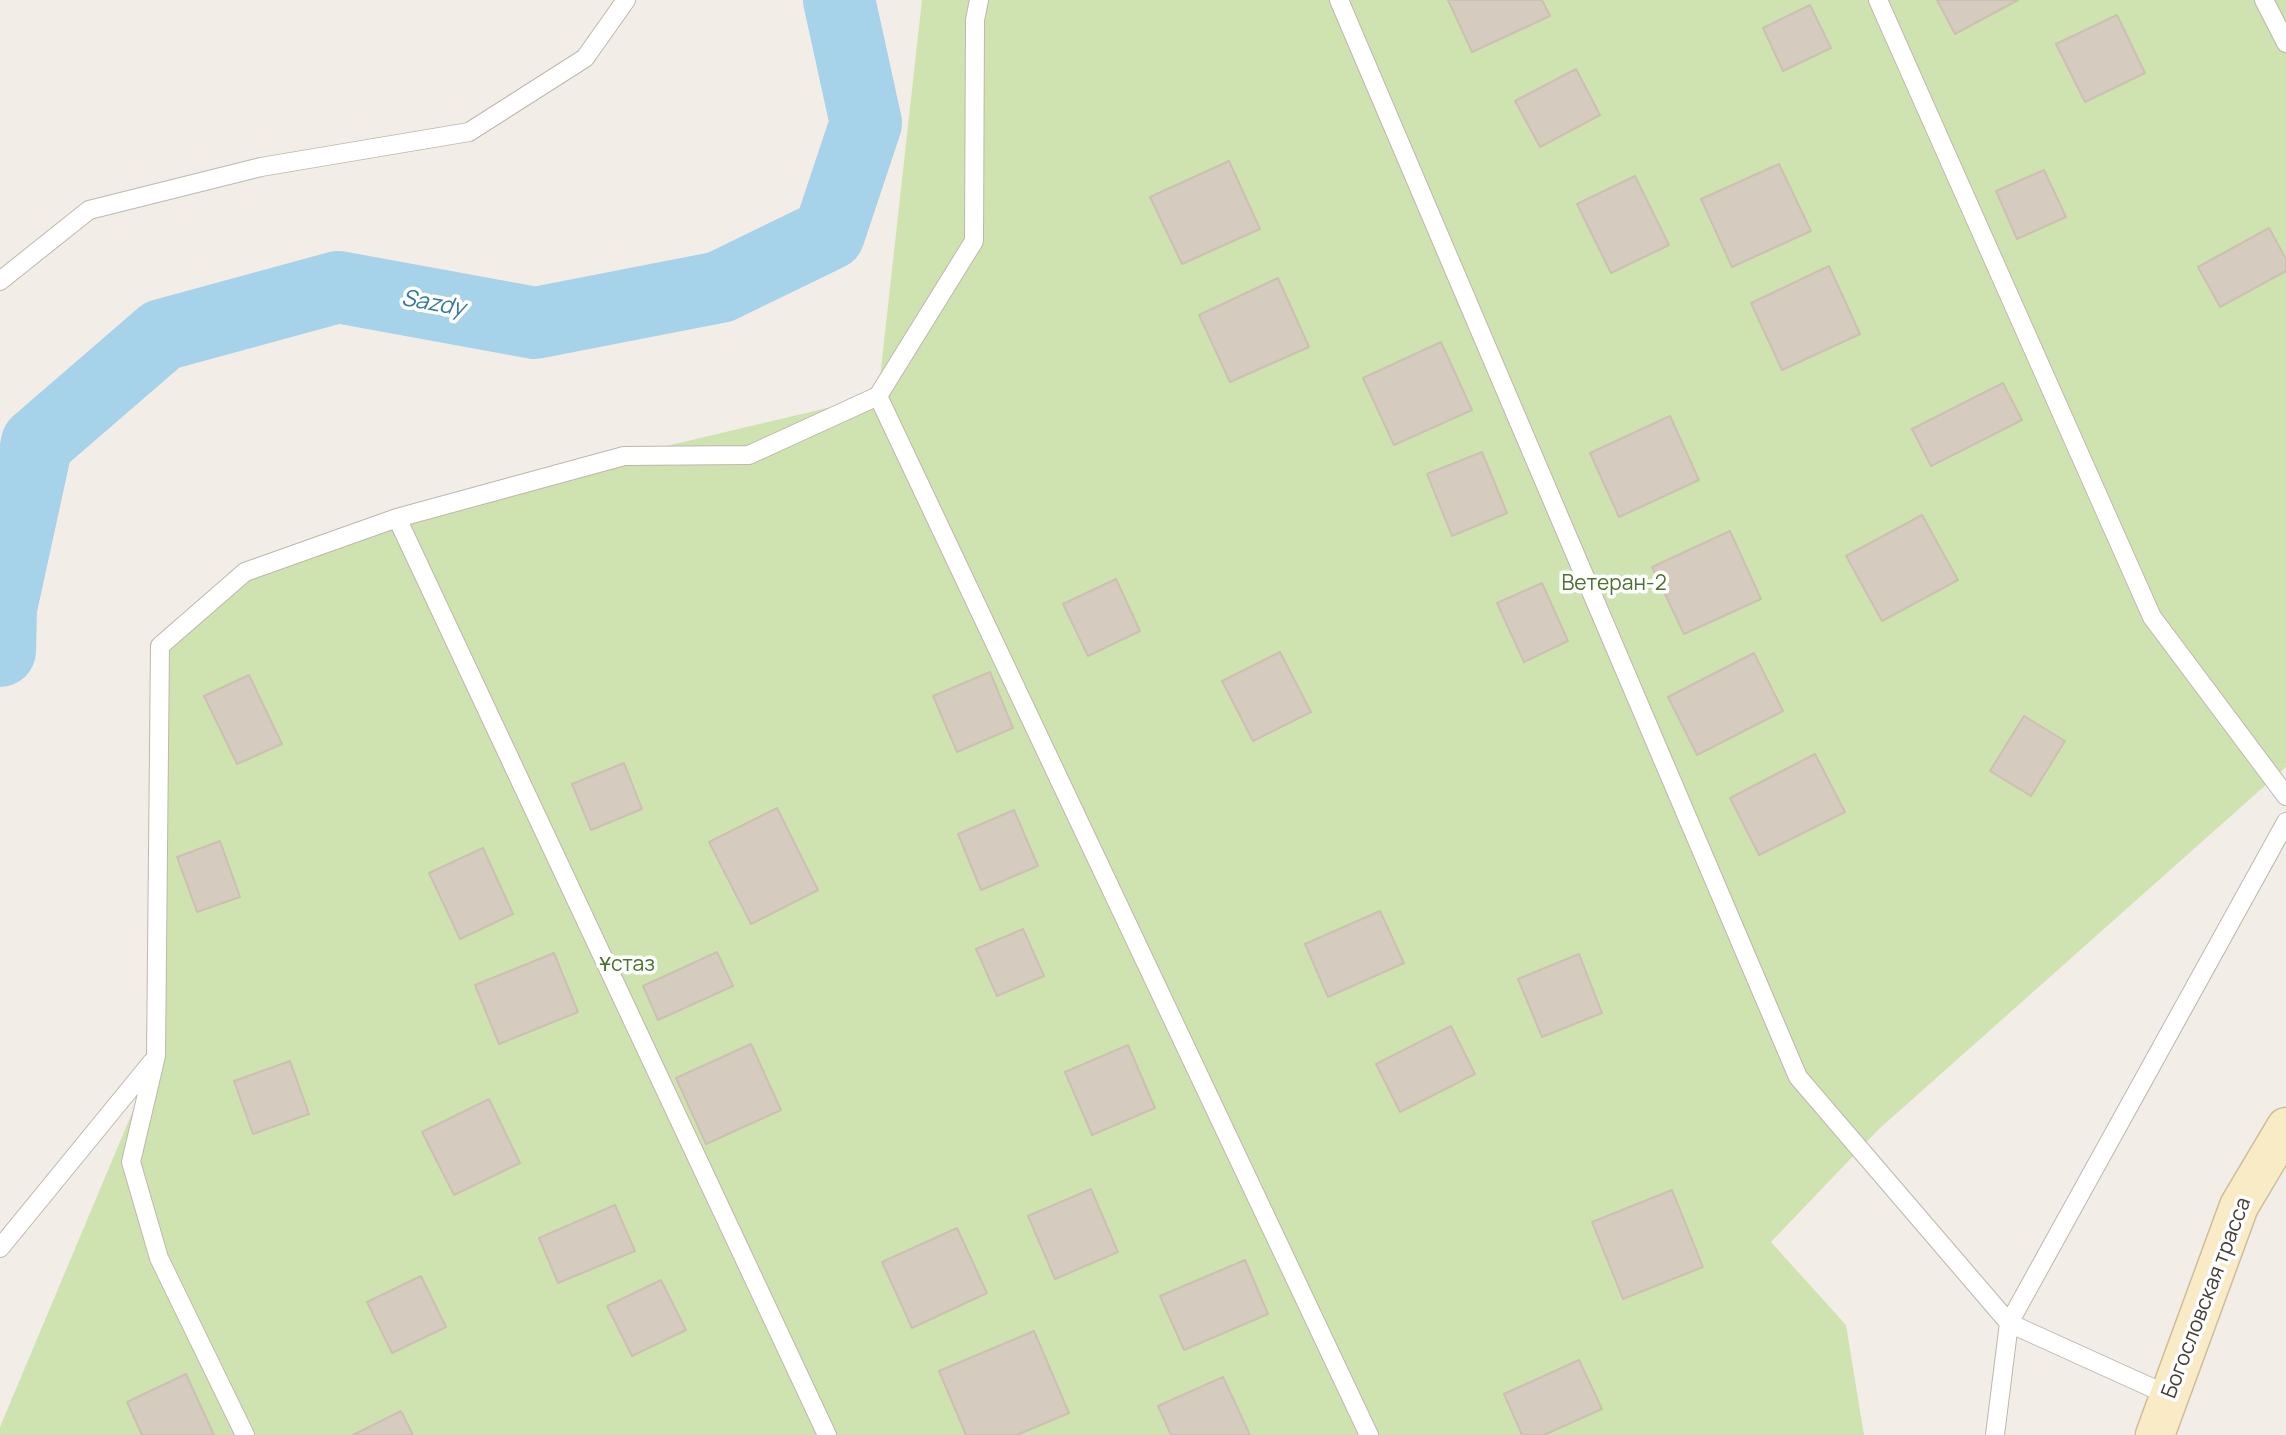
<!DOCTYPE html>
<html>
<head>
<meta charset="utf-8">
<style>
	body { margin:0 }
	canvas { display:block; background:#f2ede6 }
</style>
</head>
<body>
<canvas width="2286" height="1435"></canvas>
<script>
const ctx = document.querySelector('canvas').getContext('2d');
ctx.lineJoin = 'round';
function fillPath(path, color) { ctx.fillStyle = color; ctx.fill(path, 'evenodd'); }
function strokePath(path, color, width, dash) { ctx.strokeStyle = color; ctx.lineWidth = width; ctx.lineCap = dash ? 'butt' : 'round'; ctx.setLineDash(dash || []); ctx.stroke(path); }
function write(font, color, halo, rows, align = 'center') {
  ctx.font = font + ' Manrope,sans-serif'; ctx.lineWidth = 7; ctx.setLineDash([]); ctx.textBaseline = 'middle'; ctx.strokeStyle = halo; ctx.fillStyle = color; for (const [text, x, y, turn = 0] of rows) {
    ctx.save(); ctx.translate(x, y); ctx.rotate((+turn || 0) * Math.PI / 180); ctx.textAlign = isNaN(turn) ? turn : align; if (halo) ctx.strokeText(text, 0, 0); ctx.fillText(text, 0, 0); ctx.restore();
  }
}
const green = new Path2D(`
	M922 0H2286V767L1879 1129 1771 1242 1846 1325 1864 1435H0V1427L156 1056 160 646 245 572 624 456 878 396Z`);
const river = new Path2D(`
	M0 651 1 608 37 443 162 335 338 287 535 323 720 287 829 234 866 123 839 0`);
const building = new Path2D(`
	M1448 0H1542L1550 16 1472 52Z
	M1937 0H2018L1955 34Z
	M1810 5 1831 48 1783 71 1763 28Z
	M2117 15 2145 73 2085 102 2056 44Z
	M1576 69 1600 115 1540 147 1515 101Z
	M1229 161 1260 229 1182 264 1150 197Z
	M1779 164 1811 231 1732 267 1701 199Z
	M2044 170 2066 217 2017 239 1996 191Z
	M1635 176 1669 245 1611 273 1577 204Z
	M2269 228 2286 259V271L2220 307 2198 267Z
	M1829 266 1860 334 1782 370 1751 303Z
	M1278 278 1309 347 1230 382 1199 315Z
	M1441 342 1472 410 1394 445 1363 378Z
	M2003 383 2022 420 1931 466 1912 429Z
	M1670 416 1699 480 1619 517 1590 453Z
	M1482 452 1507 513 1452 536 1427 474Z
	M1922 515 1958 580 1882 621 1846 556Z
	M1730 531 1761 599 1684 634 1652 567Z
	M1116 579 1140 631 1088 656 1063 604Z
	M1542 583 1568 641 1524 662 1497 603Z
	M1280 652 1311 712 1253 741 1222 681Z
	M1754 653 1783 711 1697 755 1668 697Z
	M990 672 1013 728 957 752 933 696Z
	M249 675 282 744 237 764 204 696Z
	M2024 716 2065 741 2031 796 1990 771Z
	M1815 754 1845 812 1759 855 1730 798Z
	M624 763 642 809 591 830 572 784Z
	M777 808 818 890 751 924 709 842Z
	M1014 810 1038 866 981 890 958 834Z
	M220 841 240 897 197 912 177 857Z
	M483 848 513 914 460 939 429 873Z
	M1380 911 1404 963 1328 997 1305 944Z
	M1023 929 1044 976 997 996 976 949Z
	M717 952 733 986 658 1020 643 986Z
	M554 953 578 1012 499 1044 475 985Z
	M1579 954 1602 1013 1542 1037 1518 979Z
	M1451 1026 1475 1074 1400 1112 1376 1064Z
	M751 1044 781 1110 706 1144 676 1078Z
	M1128 1045 1155 1108 1092 1135 1065 1072Z
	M290 1061 309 1114 253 1134 234 1081Z
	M489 1099 520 1163 454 1195 422 1132Z
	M1091 1189 1118 1252 1055 1279 1028 1216Z
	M1672 1190 1703 1267 1623 1299 1592 1222Z
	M615 1205 635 1251 558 1283 539 1238Z
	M957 1228 987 1293 912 1328 882 1262Z
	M1245 1260 1268 1314 1184 1350 1160 1296Z
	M421 1276 446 1327 392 1353 367 1302Z
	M661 1280 686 1330 632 1356 607 1306Z
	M1034 1331 1069 1413 1017 1435H966L939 1371Z
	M1579 1360 1602 1409 1544 1435H1522L1504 1394Z
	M186 1374 214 1435H142L127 1402Z
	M1223 1377 1250 1435H1171L1158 1406Z
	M401 1411 413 1435H353Z`);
const lane = new Path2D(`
	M1339 0 1798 1077 2009 1323 2170 1396
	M1878 0 2152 617 2286 796
	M2264 0 2286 43
	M0 281 89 210 261 167 469 132 585 58 626 0
	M878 396 1369 1435
	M397 518 827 1435
	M0 1248 152 1062
	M245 1435 159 1258 131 1162 156 1056 160 646 245 572 397 518 624 456 749 455 878 396 974 241 975 20 979 0
	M1995 1435 2009 1323 2286 822`);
const secondary = new Path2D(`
	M2155 1435 2239 1206 2286 1127`);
const parkNames = [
	["Ветеран-2",1614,584],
	["Ұстаз",627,965]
];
const streetNames = [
	["Богословская трасса",2207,1298,-69]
];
const waterNames = [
	["Sazdy",433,304,10]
];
fillPath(green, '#cfe3b1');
strokePath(river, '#a6d2ea', 72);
fillPath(building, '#d5cbbf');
strokePath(building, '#ccc0b0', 2);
strokePath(lane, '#bfb7ac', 20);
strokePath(secondary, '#cebd98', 41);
strokePath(lane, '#fff', 18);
strokePath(secondary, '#faebc7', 38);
write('21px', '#4b712e', '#fff', parkNames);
write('21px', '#443e36', '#fff', streetNames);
write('italic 23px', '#3579a0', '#fff', waterNames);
</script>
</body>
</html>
